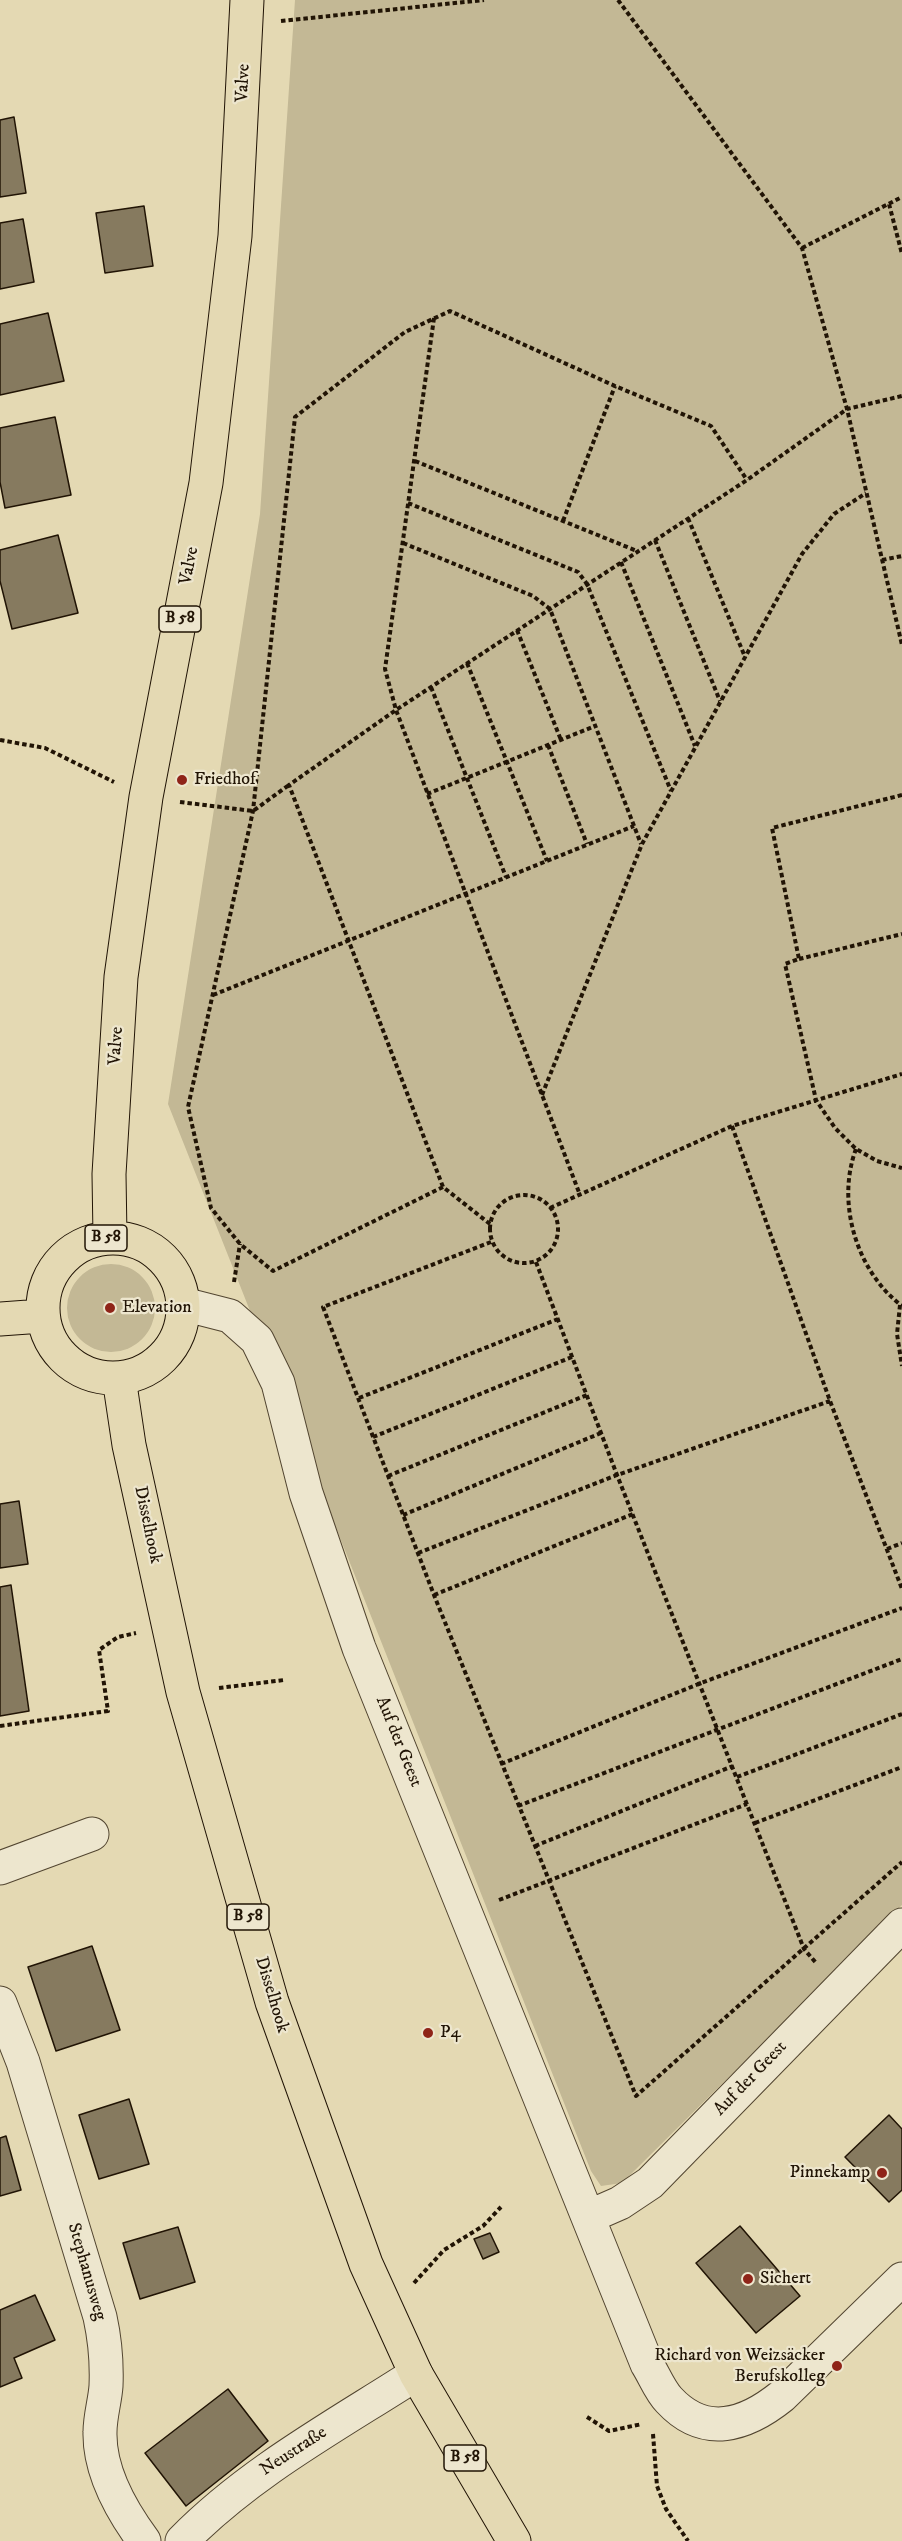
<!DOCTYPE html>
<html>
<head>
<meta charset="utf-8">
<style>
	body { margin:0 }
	canvas { display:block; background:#e4d9b3 }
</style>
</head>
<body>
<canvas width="902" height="2541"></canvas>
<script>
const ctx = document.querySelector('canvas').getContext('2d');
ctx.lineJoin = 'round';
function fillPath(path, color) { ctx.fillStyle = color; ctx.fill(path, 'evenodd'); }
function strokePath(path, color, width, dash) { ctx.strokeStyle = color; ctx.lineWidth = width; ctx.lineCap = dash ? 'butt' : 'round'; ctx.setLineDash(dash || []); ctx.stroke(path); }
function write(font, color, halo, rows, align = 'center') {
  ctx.font = font + ' "IM FELL DW Pica",serif'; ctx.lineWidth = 4.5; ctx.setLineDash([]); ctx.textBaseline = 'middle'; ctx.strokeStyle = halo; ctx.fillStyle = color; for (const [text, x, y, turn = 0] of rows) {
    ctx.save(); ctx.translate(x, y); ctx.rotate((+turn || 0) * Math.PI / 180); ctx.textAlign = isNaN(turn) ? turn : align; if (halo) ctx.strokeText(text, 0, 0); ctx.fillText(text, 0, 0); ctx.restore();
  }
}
const green = new Path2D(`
	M295 0H902V1905L622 2183 601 2186 591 2171 168 1104 260 514Z
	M67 1308a44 44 0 1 1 88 0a44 44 0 1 1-88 0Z`);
const building = new Path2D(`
	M14 117 26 193 0 197V120Z
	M144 206 153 266 105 273 96 213Z
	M23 219 34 282 0 289V223Z
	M48 313 64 381 0 395V324Z
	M55 417 71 495 5 508 0 482V428Z
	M58 535 78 613 12 629 0 581V550Z
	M19 1501 28 1564 0 1568V1504Z
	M11 1585 29 1711 0 1716V1587Z
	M92 1946 120 2030 56 2051 28 1967Z
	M129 2099 149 2164 99 2179 79 2115Z
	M889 2115 902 2129V2190L889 2202 845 2157Z
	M6 2136 21 2190 0 2196V2138Z
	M740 2226 800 2296 756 2333 696 2263Z
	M178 2227 195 2282 140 2299 123 2243Z
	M490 2233 499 2252 483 2259 474 2239Z
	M35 2295 55 2340 14 2358 22 2378 0 2387V2310Z
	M228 2389 268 2441 186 2506 145 2453Z`);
const path = new Path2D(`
	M618 0 802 248 847 409 902 645
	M281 21 484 0
	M889 204 902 254
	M802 248 902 197
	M434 318 385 669 396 710 580 1195
	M415 461 637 551
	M408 503 578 572 587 584 671 791
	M688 518 745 657
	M563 521 615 386
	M655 540 720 701
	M403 543 533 596 550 609 641 844
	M882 560 902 556
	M621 562 695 746
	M517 630 561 740
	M467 663 547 861
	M431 687 506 877
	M0 740 45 748 114 782
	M548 745 587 844
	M427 794 595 726
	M902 795 772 828 799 959 785 964 816 1100 835 1128 856 1149 877 1161 902 1168
	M180 802 253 811 289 785
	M799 959 902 934
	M213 995 634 826
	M542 1095 642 844 802 554 834 514 866 493
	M732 1126 830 1401 902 1589
	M856 1149C836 1202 856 1271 902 1306
	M443 1187 273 1271 240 1244 211 1208 188 1107 253 811 295 417 405 332 450 311 615 386 711 426 747 480
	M490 1229a34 34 0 1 1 68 0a34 34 0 1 1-68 0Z
	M550 1208 732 1126 902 1074
	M490 1224 443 1187 289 785 396 710 747 480 847 409 902 396
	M491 1242 323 1307 434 1595 636 2096 902 1862
	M536 1262 617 1475 804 1949 817 1964
	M234 1282 240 1244
	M900 1305 897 1334 902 1366
	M359 1398 558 1319
	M373 1437 572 1357
	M388 1476 587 1395
	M403 1515 601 1433
	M887 1549 902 1543
	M418 1553 617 1475 830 1401
	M434 1595 633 1514
	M219 1688 284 1680
	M0 1726 108 1711 99 1650 118 1637 136 1633
	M501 1764 701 1683 902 1608
	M737 1777 902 1714
	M518 1806 902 1659
	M755 1823 902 1767
	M535 1846 733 1766
	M499 1900 747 1804
	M414 2283 444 2250 483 2226 501 2207
	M587 2417 609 2431 642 2424
	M653 2434 657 2486 666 2509 688 2541`);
const minor = new Path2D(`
	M183 1304 230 1316 257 1340 278 1383 306 1493 359 1648 647 2364C654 2375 660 2391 669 2400 705 2439 746 2425 782 2396L902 2279
	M0 1868 92 1834
	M0 2003 23 2062 100 2317C105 2340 107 2362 106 2386 105 2401 100 2416 100 2432 99 2471 121 2510 144 2541
	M588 2217 620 2203 650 2183 902 1925
	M182 2541C250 2472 335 2426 416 2374`);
const major = new Path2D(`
	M110 1237 109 1174 121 977 146 797 206 483 235 236 247 0
	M43 1308a70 70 0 1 1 140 0a70 70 0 1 1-140 0Z
	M0 1319 42 1316
	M119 1378 129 1445 183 1692 272 2002 366 2264 416 2374 514 2541`);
const markers = [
	[182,780,6,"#8f2418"],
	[110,1308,6,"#8f2418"],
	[428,2033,6,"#8f2418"],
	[882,2173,6,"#8f2418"],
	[748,2279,6,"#8f2418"],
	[837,2366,6,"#8f2418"]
];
const shields = [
	[180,619,42],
	[106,1238,42],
	[248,1917,42],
	[465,2458,42]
];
const shieldNames = [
	["B 58",180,619],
	["B 58",106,1238],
	["B 58",248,1917],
	["B 58",465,2458]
];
const streetNames = [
	["Valve",244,83,-87],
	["Valve",190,566,-79],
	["Valve",117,1046,-86],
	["Disselhook",147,1525,78],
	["Auf der Geest",398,1742,68],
	["Disselhook",271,1995,73],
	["Auf der Geest",751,2079,-46],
	["Stephanusweg",86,2272,74],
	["Neustraße",294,2452,-33]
];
const poiNames = [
	["Friedhof",194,780],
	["Elevation",122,1308],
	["P4",440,2033],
	["Pinnekamp",870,2173,"right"],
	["Sichert",760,2279],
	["Richard von Weizsäcker",825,2356,"right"],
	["Berufskolleg",825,2377,"right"]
];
fillPath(green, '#c3b895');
fillPath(building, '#867a5f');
strokePath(building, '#211405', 1.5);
strokePath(minor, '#524530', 35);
strokePath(major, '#211405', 35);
strokePath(path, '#211405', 4, [4.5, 3]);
strokePath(minor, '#ede6ce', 33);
strokePath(major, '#e4d9b3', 33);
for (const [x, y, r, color] of markers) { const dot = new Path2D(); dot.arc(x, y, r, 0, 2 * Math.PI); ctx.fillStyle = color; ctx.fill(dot); strokePath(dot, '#ede6ce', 2); }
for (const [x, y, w] of shields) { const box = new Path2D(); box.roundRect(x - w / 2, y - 13, w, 26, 4.5); ctx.fillStyle = '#ede6ce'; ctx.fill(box); strokePath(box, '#211405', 1.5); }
write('bold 16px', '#211405', null, shieldNames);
write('18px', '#211405', '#ede6ce', streetNames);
write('18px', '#211405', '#ede6ce', poiNames, 'left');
</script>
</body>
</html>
